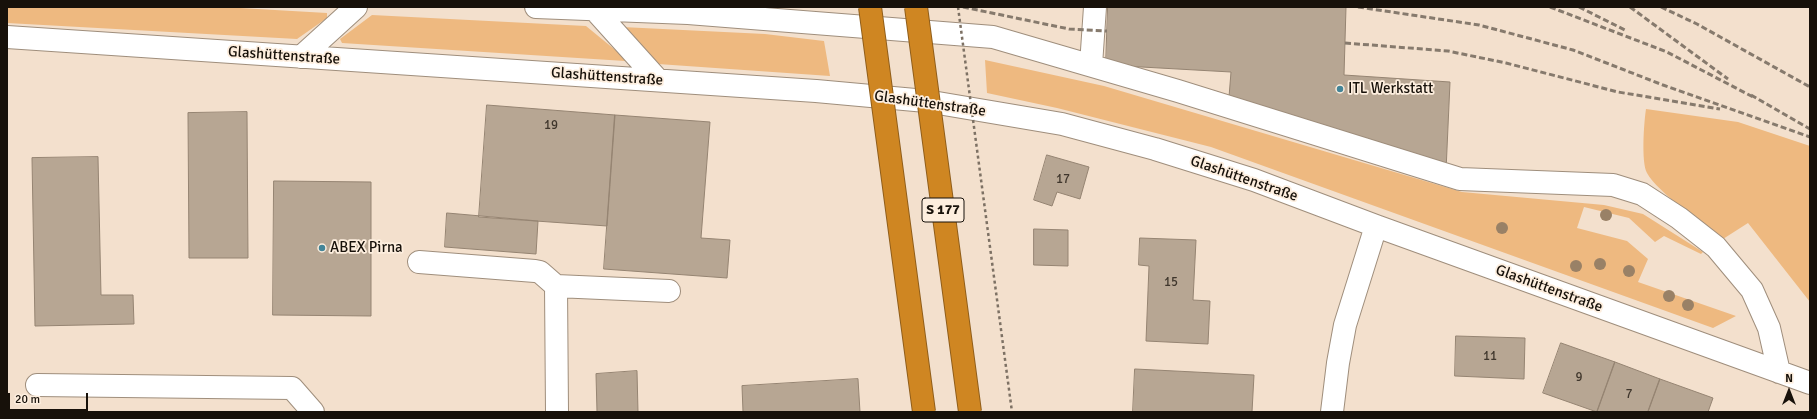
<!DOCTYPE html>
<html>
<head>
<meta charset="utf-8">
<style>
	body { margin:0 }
	#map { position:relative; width:1817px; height:419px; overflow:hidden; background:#f3e0cd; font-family:Signika,sans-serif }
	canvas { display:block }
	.frame { position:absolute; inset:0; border:8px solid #17110a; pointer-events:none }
	.north { position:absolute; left:1769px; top:371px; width:40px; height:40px; -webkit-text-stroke:3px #fdeede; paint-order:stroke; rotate:0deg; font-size:11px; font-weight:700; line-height:16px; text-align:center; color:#17110a }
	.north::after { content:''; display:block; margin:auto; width:14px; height:18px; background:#17110a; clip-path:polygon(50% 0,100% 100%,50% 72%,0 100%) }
	.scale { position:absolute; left:8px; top:393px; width:80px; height:18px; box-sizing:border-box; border:2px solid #17110a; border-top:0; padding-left:5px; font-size:12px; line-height:14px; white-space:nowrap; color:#17110a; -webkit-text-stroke:3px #fdeede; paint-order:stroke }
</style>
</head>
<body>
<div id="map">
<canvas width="1817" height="419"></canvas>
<div class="frame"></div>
<div class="north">N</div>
<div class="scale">20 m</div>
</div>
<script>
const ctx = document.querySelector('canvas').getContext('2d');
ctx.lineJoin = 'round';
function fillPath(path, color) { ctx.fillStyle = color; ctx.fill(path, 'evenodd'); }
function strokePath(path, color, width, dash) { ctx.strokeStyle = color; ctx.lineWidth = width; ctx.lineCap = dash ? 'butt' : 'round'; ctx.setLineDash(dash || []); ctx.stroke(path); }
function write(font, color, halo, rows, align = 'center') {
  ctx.font = font + ' Signika,sans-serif'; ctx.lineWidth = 3.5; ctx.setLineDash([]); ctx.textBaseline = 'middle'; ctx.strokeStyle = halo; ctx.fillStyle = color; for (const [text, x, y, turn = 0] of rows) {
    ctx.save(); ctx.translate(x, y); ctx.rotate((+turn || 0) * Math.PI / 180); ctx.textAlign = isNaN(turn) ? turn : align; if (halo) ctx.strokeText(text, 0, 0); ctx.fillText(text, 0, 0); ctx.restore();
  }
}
const green = new Path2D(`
	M7 7H223L327 13V18L297 39 7 23Z
	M372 15 586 26 625 58V61L342 43 340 39Z
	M622 27 765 34 824 41 830 76 658 64Z
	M985 60 1104 86 1462 192 1604 205 1643 214 1703 252 1701 254 1664 236 1655 242 1629 218 1584 207 1577 228 1627 241 1648 259 1638 282 1736 316 1713 328 1211 147 1057 108 987 93Z
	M1646 109 1738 122 1810 146V302L1748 223 1723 239C1705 225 1657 192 1647 173 1641 162 1644 122 1646 109Z`);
const building = new Path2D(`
	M1108 7H1346L1344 75 1450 82 1446 171 1229 97 1231 72 1106 65Z
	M487 105 615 115 607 226 479 217Z
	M247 112 248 258H189L188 113Z
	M615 115 710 122 701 238 730 240 727 278 604 269Z
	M1047 155 1089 167 1080 199 1057 192 1052 206 1034 200Z
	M98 157 101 295H133L134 324 35 326 32 158Z
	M274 181 371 182V316L273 315Z
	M447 213 538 221 536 254 445 247Z
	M1034 229 1068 230V266L1034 265Z
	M1140 238 1196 240 1193 300 1210 301 1208 344 1146 341 1149 266 1139 265Z
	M1456 336 1525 338 1524 379 1455 376Z
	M1561 343 1615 362 1597 412 1543 393Z
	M1615 362 1660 379 1648 412H1597Z
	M1135 369 1254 375 1252 412H1133Z
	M637 371 638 412H597L596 374Z
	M858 379 860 412H743L742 386Z
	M1660 379 1713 398 1708 412H1648Z`);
const minor = new Path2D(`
	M536 7 688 13 993 37 1178 91 1460 179 1613 185 1642 194 1679 218 1716 247 1752 290 1769 328 1779 372
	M594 9 658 80
	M7 37 816 91 926 101 1062 124 1155 149 1254 180 1376 226 1810 383
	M301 57 356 7
	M1091 65 1095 7
	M419 262 535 271 540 272 556 286
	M37 385 292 388 313 412
	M557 412 556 286 669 291
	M1332 412 1338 363 1345 325 1376 226`);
const rail = new Path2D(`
	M963 7 1069 29 1107 31
	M1358 7 1479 25 1573 50 1663 85 1810 137
	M1550 7 1667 52 1755 98
	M1579 7 1625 30
	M1630 7 1728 79
	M1661 7 1697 24 1810 87
	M1345 43 1448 51 1506 63 1618 92 1720 109
	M1751 95 1810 129`);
const pathBridge = new Path2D(`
	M958 7 1012 412`);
const highwayBridge = new Path2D(`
	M870 7 924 412
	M916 7 970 412`);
const trees = [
	[1606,215],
	[1502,228],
	[1600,264],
	[1576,266],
	[1629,271],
	[1669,296],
	[1688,305]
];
const markers = [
	[1340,89,4,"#448598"],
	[322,248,4,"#448598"]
];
const numberNames = [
	["19",551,126],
	["17",1063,180],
	["15",1171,283],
	["11",1490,357],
	["9",1579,378],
	["7",1629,395]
];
const shields = [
	[943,210,42]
];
const shieldNames = [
	["S 177",943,210]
];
const streetNames = [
	["Glashüttenstraße",284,56,4],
	["Glashüttenstraße",607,77,4],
	["Glashüttenstraße",930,104,8],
	["Glashüttenstraße",1244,179,19],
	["Glashüttenstraße",1549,289,20]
];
const poiNames = [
	["ITL Werkstatt",1348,89],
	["ABEX Pirna",330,248]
];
fillPath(green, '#eeb980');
fillPath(building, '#b7a693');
strokePath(building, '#958472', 1);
strokePath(minor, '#9f8e7c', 24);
strokePath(minor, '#fff', 22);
strokePath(rail, '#867a6d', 3, [6, 3]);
strokePath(highwayBridge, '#8f5d1a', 24, []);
strokePath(pathBridge, '#7d7164', 2.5, [3, 3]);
strokePath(highwayBridge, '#cf8622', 22);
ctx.fillStyle = '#998166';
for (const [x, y] of trees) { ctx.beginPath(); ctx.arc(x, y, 6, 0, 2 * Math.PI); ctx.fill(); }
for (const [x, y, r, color] of markers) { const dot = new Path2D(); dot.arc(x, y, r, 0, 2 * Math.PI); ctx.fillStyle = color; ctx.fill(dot); strokePath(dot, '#fdeede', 1.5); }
write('13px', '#3f362c', null, numberNames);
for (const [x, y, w] of shields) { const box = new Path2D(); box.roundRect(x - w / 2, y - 12, w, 24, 3); ctx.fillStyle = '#fdeede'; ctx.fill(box); strokePath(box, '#17110a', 1); }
write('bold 14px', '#17110a', null, shieldNames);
write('15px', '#17110a', '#fdeede', streetNames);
write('15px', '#17110a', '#fdeede', poiNames, 'left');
</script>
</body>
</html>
